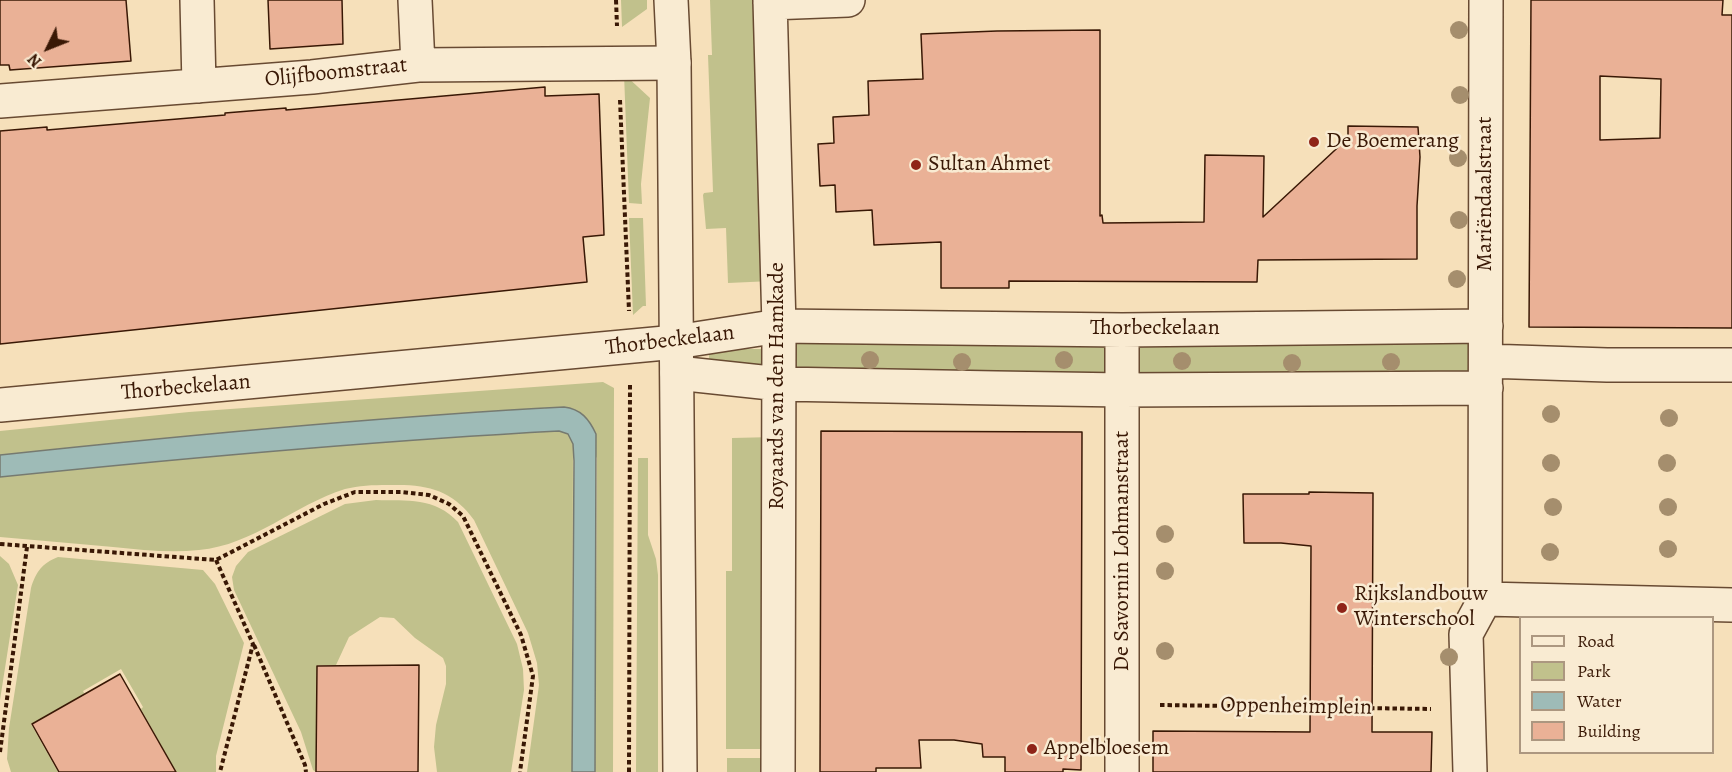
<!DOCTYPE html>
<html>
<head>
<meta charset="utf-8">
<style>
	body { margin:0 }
	#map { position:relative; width:1732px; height:772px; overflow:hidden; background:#f6e0ba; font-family:Alegreya,serif }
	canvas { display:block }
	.legend { position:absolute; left:1519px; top:616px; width:195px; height:138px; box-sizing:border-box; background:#f9ebd2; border:2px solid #ac9780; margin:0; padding:8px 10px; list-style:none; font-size:18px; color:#391805 }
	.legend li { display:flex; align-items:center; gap:12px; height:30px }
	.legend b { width:30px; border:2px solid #ac9780 }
	.north { position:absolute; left:18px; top:18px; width:60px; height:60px; -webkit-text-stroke:4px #f9ebd2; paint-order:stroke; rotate:227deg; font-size:16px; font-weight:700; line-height:24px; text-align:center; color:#391805 }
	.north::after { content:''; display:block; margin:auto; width:21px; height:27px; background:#391805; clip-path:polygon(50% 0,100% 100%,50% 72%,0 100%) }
</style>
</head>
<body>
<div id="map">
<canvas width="1732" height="772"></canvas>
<ul class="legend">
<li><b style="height:8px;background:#f9ebd2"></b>Road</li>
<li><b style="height:16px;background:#c1c18c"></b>Park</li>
<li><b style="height:16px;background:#9ebbb7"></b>Water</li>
<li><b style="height:16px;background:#eab196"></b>Building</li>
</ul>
<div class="north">N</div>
</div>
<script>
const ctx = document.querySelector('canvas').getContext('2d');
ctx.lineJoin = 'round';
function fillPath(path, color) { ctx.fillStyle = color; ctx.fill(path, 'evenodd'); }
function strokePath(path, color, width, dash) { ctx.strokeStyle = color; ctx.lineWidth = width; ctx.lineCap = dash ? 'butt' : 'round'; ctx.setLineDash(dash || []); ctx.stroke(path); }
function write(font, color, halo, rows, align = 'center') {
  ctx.font = font + ' Alegreya,serif'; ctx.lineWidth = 5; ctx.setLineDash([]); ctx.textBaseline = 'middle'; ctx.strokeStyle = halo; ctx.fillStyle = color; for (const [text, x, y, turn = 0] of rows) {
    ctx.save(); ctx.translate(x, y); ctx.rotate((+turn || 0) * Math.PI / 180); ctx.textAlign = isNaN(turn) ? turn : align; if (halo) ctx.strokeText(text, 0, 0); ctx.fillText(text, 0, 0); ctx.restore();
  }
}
const green = new Path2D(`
	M621 0H647V9L622 27Z
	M710 0H763L772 281 728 283 726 228 706 229 703 195 704 193 713 192 708 55H712Z
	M624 74 650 98 641 184 642 204 629 203Z
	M629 218H643L646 306H643L633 315Z
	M779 326H1486V388L780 384Z
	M709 349H772V372L709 373Z
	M603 382 614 388 613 772H595L597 458 564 407C376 417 188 435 0 455V431L189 412Z
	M559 431 568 434 573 444 572 772H527L539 685 537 663 528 633 474 520C456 495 435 486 404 485 385 485 364 484 345 489 294 505 254 545 199 550 171 553 142 550 113 547 76 544 38 540 0 537V477C186 458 372 441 559 431Z
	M774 437 772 749H726V571H732V438Z
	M638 458H648V535L656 559 658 575V772H636Z
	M376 500C407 501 435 497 458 522L517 644 523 669 524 690 511 772H437L434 747 436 725 446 684V666L443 658 415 638 394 618 380 617 349 637 336 665H317L316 772 313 770 301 732 234 590 232 577 236 566 248 552 345 504Z
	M0 556 9 564 18 585 0 700Z
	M58 557 203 570 215 584 244 643 216 756V772H176L141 709 143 707 121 669 83 691 85 695 31 724 58 772H11L7 759 9 728 31 588C36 572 42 563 58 557Z
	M727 758H773V772H727Z`);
const water = new Path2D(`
	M564 407C581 409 589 419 596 434L595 772H572L574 461 573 444 568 434 559 431C372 441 186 458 0 477V455C188 435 376 417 564 407Z`);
const building = new Path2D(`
	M0 0H126L131 61 10 70 9 65H0Z
	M268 0H342L343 44 270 49Z
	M1531 0H1723L1722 15H1732V328L1529 327ZM1600 76 1661 79 1660 138 1600 140Z
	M1100 30V216L1102 215 1103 223 1204 222 1205 155 1264 156 1263 217 1348 138V126L1418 127 1420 157 1417 206V259L1258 260 1257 282 1009 281V288H941V242L874 245 872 210 836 212 835 185 820 186 818 144 834 143 833 117 869 115 868 81 923 79 921 34 997 31Z
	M545 87V96L599 94 604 235 583 237 587 282 0 344V131L47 127V130L225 115V113L286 108V110Z
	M821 431 1082 432 1081 770 1063 769V772H1005V757H983L982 744 954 740H919L921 768H876V772H820Z
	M1309 492 1373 493 1372 732H1432L1431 772H1153V731L1310 732 1311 546 1281 543H1244L1243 494H1309Z
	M419 665 418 772H316L317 666Z
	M120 674 176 772H59L32 724Z`);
const path = new Path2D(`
	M616 0 617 26
	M620 100 629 311
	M0 544 216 560 324 504 355 492H401L429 495 449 504 463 516 521 635 533 676 520 772
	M216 560 253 644 220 772
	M254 645 305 765 306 772
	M1160 705 1431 709
	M0 752 27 547
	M629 772 630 384`);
const minor = new Path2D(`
	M197 0 199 86
	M415 0 418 65
	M770 0 779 326 778 772
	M770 3 848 0
	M0 101 312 77 418 65 674 63
	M1486 361 1607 365H1732
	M677 373 780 384 996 388 1123 390 1486 388
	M0 405 676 342 779 326 1122 330 1486 326
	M1485 599 1732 605
	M1122 772V330
	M1470 772 1466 634 1485 599 1486 0`);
const tertiary = new Path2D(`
	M671 0 674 63 680 772`);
const trees = [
	[1459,30],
	[1460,95],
	[1458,158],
	[1459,220],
	[1457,279],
	[870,360],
	[1064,360],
	[1182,361],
	[962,362],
	[1391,362],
	[1292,363],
	[1551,414],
	[1669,418],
	[1551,463],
	[1667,463],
	[1553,507],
	[1668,507],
	[1165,534],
	[1668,549],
	[1550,552],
	[1165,571],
	[1165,651],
	[1449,657]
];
const markers = [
	[1314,142,6,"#8f2418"],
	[916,165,6,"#8f2418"],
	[1342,608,6,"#8f2418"],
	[1032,749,6,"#8f2418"]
];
const streetNames = [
	["Olijfboomstraat",336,73,-6],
	["Mariëndaalstraat",1486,194,-90],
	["Thorbeckelaan",1155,329],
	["Thorbeckelaan",670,341,-7],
	["Royaards van den Hamkade",778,386,-90],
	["Thorbeckelaan",186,388,-5],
	["De Savornin Lohmanstraat",1123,551,-90],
	["Oppenheimplein",1296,707,1]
];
const poiNames = [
	["De Boemerang",1326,142],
	["Sultan Ahmet",928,165],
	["Rijkslandbouw",1354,595],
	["Winterschool",1354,620],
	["Appelbloesem",1044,749]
];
fillPath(green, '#c1c18c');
fillPath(water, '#9ebbb7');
strokePath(water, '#767a70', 1.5);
fillPath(building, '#eab196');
strokePath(building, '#391805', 1.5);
strokePath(minor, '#684a32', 36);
strokePath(tertiary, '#684a32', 36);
strokePath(path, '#391805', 4, [4.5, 3]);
strokePath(minor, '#f9ebd2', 33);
strokePath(tertiary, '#f9ebd2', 33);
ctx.fillStyle = '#a58e6d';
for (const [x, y] of trees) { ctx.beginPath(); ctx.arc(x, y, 9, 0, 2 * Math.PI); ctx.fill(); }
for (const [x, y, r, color] of markers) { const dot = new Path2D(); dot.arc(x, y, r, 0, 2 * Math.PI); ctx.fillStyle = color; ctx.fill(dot); strokePath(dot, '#f9ebd2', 2); }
write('22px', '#391805', '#f9ebd2', streetNames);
write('22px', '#391805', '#f9ebd2', poiNames, 'left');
</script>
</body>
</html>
